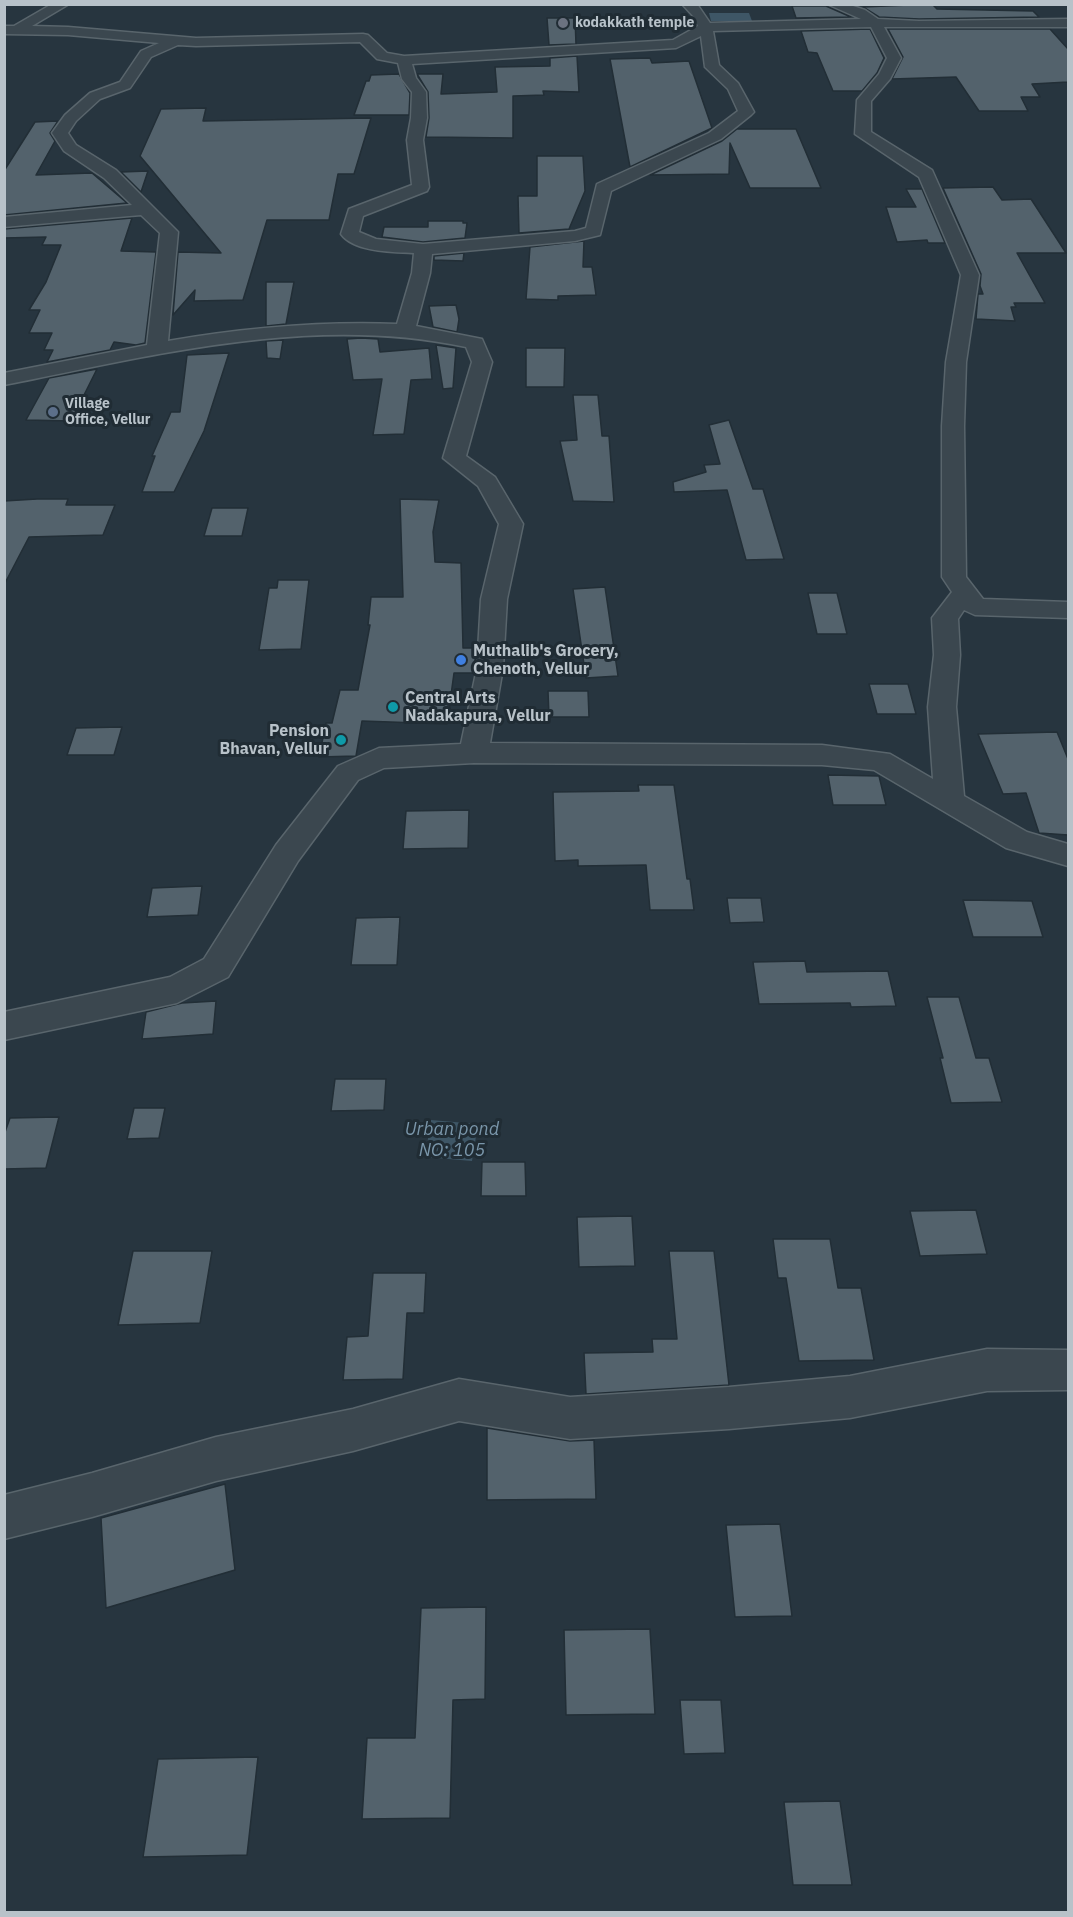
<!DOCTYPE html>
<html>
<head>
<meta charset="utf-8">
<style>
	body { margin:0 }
	#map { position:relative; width:1073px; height:1917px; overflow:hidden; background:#27353f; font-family:"IBM Plex Sans",sans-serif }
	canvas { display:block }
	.frame { position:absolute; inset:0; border:6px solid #b8c2c9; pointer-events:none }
</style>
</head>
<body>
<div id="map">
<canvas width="1073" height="1917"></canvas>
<div class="frame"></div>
</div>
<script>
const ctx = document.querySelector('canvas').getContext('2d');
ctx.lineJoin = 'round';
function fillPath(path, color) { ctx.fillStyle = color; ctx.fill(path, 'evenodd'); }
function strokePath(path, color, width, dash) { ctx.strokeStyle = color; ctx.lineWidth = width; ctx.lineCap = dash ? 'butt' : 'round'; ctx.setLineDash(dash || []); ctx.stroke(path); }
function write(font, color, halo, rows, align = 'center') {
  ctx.font = font + ' "IBM Plex Sans",sans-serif'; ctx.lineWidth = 6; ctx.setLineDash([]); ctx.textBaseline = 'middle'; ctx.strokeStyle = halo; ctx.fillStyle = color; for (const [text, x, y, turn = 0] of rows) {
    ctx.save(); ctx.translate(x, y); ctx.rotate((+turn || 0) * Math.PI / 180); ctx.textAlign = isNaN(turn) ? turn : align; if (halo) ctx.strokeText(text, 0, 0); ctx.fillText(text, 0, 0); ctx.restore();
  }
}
const water = new Path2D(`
	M709 13H749L752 21H711Z
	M431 1120 478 1124 472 1161 425 1157Z`);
const building = new Path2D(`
	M932 4 937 9 1033 11 1039 17 919 19 879 17 863 7Z
	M792 6H826L851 17 796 18Z
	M547 18H575L576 44 549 45Z
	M870 29 884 58 877 73 862 91H833L817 53 808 52 801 31Z
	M888 29H1050L1068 49V82L1032 84 1040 97H1021L1028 111H979L956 77 892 79 903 57Z
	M577 56 579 92 543 91 544 95 513 96V138L426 137 429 118 428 92 417 74H443L441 94 497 92 495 67 550 66V58Z
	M650 58 652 63 689 61 712 128 630 167 610 59Z
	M399 74 410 93 409 115H354L366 81H369L371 75Z
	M206 108 203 121 371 118 354 174H338L329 220H267L243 300 194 301 195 290 173 315 178 252 221 253 140 156 161 109Z
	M58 121 50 133 55 141 36 175 92 173 127 203 4 215V171L35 122Z
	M737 129H796L821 188H750L730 143 729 174 650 175 722 141Z
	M537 156H583L585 191 569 229 519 233 518 196H537Z
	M148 171 141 192 121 172Z
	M993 187 1002 200 1031 199 1066 253H1017L1045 303H1014L1016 307H1011L1015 321 976 319 978 294H983L980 286 981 274 943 188Z
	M906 189H922L945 243H928L927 240 897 242 886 207H916Z
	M132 218 121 251 156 252 145 343 136 345 114 342 110 350 47 362 53 350H44L52 333H29L40 310H29L46 282 61 245H42L46 237 4 238V229Z
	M428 221H463V223H467L465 238 423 242 382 237 384 227H428Z
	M584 241 583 267H592L596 295 558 296V300L526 299 530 247Z
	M464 253 463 261 434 260V256Z
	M266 282H294L286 324 266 326Z
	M456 305 459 319 457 332 433 327 429 306Z
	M361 338 378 339 380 352 429 348 432 379 411 380 404 434 373 435 382 379 353 380 347 339Z
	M283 340 280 359 267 358 266 341Z
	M436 345 456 348 453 388 443 389Z
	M526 348H565L564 387H526Z
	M229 353 204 431 174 492H142L155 456H152L171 412H180L187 355Z
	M97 369 71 421 26 420 49 378Z
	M573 395H598L602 436H609L614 502 573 501 560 441 577 440Z
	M729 420 753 489H763L784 559 746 560 727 490 674 492 673 482 706 472 704 465 720 464 709 425Z
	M37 499H68L66 505H115L103 535 29 537 4 585V501Z
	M400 499 439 500 433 532 435 562 461 563 463 648H476L474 673H454L447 724 362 721 356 756 319 757 326 723H332L340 690H358L370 625H368L371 597H403Z
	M212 508H248L242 536H204Z
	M278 580H309L301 649 259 650 269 588H277Z
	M605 587 618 676 586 678 573 589Z
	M808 593H837L847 634H817Z
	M869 684H908L916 714H877Z
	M548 691H588L589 717H549Z
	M122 727 114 755H67L76 728Z
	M1057 732 1068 759V835L1039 833 1026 793 1003 794 978 734Z
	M828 775 879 776 886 805H833Z
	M638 785H674L687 879H690L694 910H650L646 865 578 866V860L555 861 553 792 639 791Z
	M469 810 468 848 403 849 406 811Z
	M202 886 198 915 147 917 152 888Z
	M727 898H761L764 922 730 923Z
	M963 900 1032 901 1043 937H973Z
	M400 917 397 965H351L356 918Z
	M805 961 807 972 888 971 896 1006 851 1007 850 1003 759 1004 753 962Z
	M927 997H959L976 1058H989L1002 1102 951 1103 940 1058H943Z
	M216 1001 213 1034 142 1039 146 1012 182 1003Z
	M335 1079H386L384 1110 331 1111Z
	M134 1108H165L159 1138 127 1139Z
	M59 1117 46 1168 4 1169V1135L10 1118Z
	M482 1162H525L526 1196H481Z
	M976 1210 987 1254 920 1256 910 1211Z
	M632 1216 635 1266 579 1267 577 1217Z
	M773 1239H830L838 1288H861L874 1360 799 1361 786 1278H778Z
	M133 1251H212L200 1323 118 1325Z
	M669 1251H714L729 1385 586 1394 584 1353 653 1352 652 1339H677Z
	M373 1273H426L424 1313H407L403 1379 343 1380 347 1337 368 1336Z
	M487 1428 570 1441 594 1440 596 1499 487 1500Z
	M225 1484 235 1570 106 1608 101 1518Z
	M780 1524 792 1616 735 1617 726 1525Z
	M486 1607 485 1699 453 1700 450 1818 362 1819 367 1738H415L421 1608Z
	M650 1629 655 1714 566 1715 564 1630Z
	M680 1700H721L725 1753 684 1754Z
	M258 1757 247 1855 143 1857 158 1759Z
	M840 1801 852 1885H793L784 1802Z`);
const street = new Path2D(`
	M52 4H69L32 26 68 27 196 38 363 34 368 35 387 53 404 56 673 40 698 26 694 17 682 4H697L710 23 861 19 827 4H847L865 10 878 19 919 21 1068 19V27H884L901 58 890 79 871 101V132L932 170 979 275 966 362 964 426 966 577 983 599 1068 602V618L975 615 964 610 958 619 960 655 956 707 964 796 1027 832 1068 844V866L1006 848 874 770 822 765 474 763 384 768 358 780 298 861 228 977 177 1003 4 1040V1012L170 977 204 959 276 845 338 766 379 748 461 744 477 668 481 599 499 524 478 486 443 458 472 362 466 347C312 314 156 355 4 385V373L147 345 160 233 141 215 4 227V217L132 205 104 178 64 151 52 133 65 115 90 93 120 82 141 51 159 43 68 35 4 34V26H14ZM871 27 887 58 879 74 857 100 855 134 919 177 961 275 946 362 942 426V577L952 592 932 618 934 655 928 707 933 779 890 754 822 745 490 743 503 668 507 599 523 524 495 477 466 456 492 362 482 339 416 326 430 273 432 254 575 241 600 235 611 191 721 139 751 115 754 112 738 83 719 65 713 31ZM701 36 705 67 728 89 738 111 709 133 597 184 586 228 575 231 423 244 376 239 359 232 363 216 427 191 429 187 423 140 427 118 426 92 416 78 412 64 676 48ZM360 42 377 59 398 63 402 79 412 92 411 118 407 140 412 185 349 209 341 234C354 252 393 252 414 253L412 273 397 324C319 321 244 328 168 341L178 232 116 170 76 145 68 133 76 121 100 99 130 88 151 57 178 45 196 46Z
	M987 1349 1068 1350V1390L987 1391 850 1418 729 1429 570 1439 459 1421 353 1451 216 1481 92 1517 4 1539V1495L92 1473 216 1437 353 1409 459 1379 570 1397 729 1387 850 1376Z`);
const markers = [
	[563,23,6,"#6b7280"],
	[53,412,6,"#5c6f8a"],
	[461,660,6,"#3f7fe0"],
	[393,707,6,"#0f9aa8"],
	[341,740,6,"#0f9aa8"]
];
const farPoinames = [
	["kodakkath temple",575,23],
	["Village",65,404],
	["Office, Vellur",65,420]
];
const poiNames = [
	["Muthalib's Grocery,",473,651],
	["Chenoth, Vellur",473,669],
	["Central Arts",405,698],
	["Nadakapura, Vellur",405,716],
	["Pension",329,731,"right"],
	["Bhavan, Vellur",329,749,"right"]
];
const waterNames = [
	["Urban pond",452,1130],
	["NO: 105",452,1151]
];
fillPath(water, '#3e5666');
fillPath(building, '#53626c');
strokePath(building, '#222e36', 1.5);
strokePath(street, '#59656c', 3);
fillPath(street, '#3b474f');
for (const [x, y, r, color] of markers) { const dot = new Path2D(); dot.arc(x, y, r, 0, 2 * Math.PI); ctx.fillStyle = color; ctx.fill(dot); strokePath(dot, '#202c34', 2); }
write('bold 14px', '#b8c2c9', '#202c34', farPoinames, 'left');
write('bold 16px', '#b8c2c9', '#202c34', poiNames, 'left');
write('italic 18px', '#7a96aa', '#202c34', waterNames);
</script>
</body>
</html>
